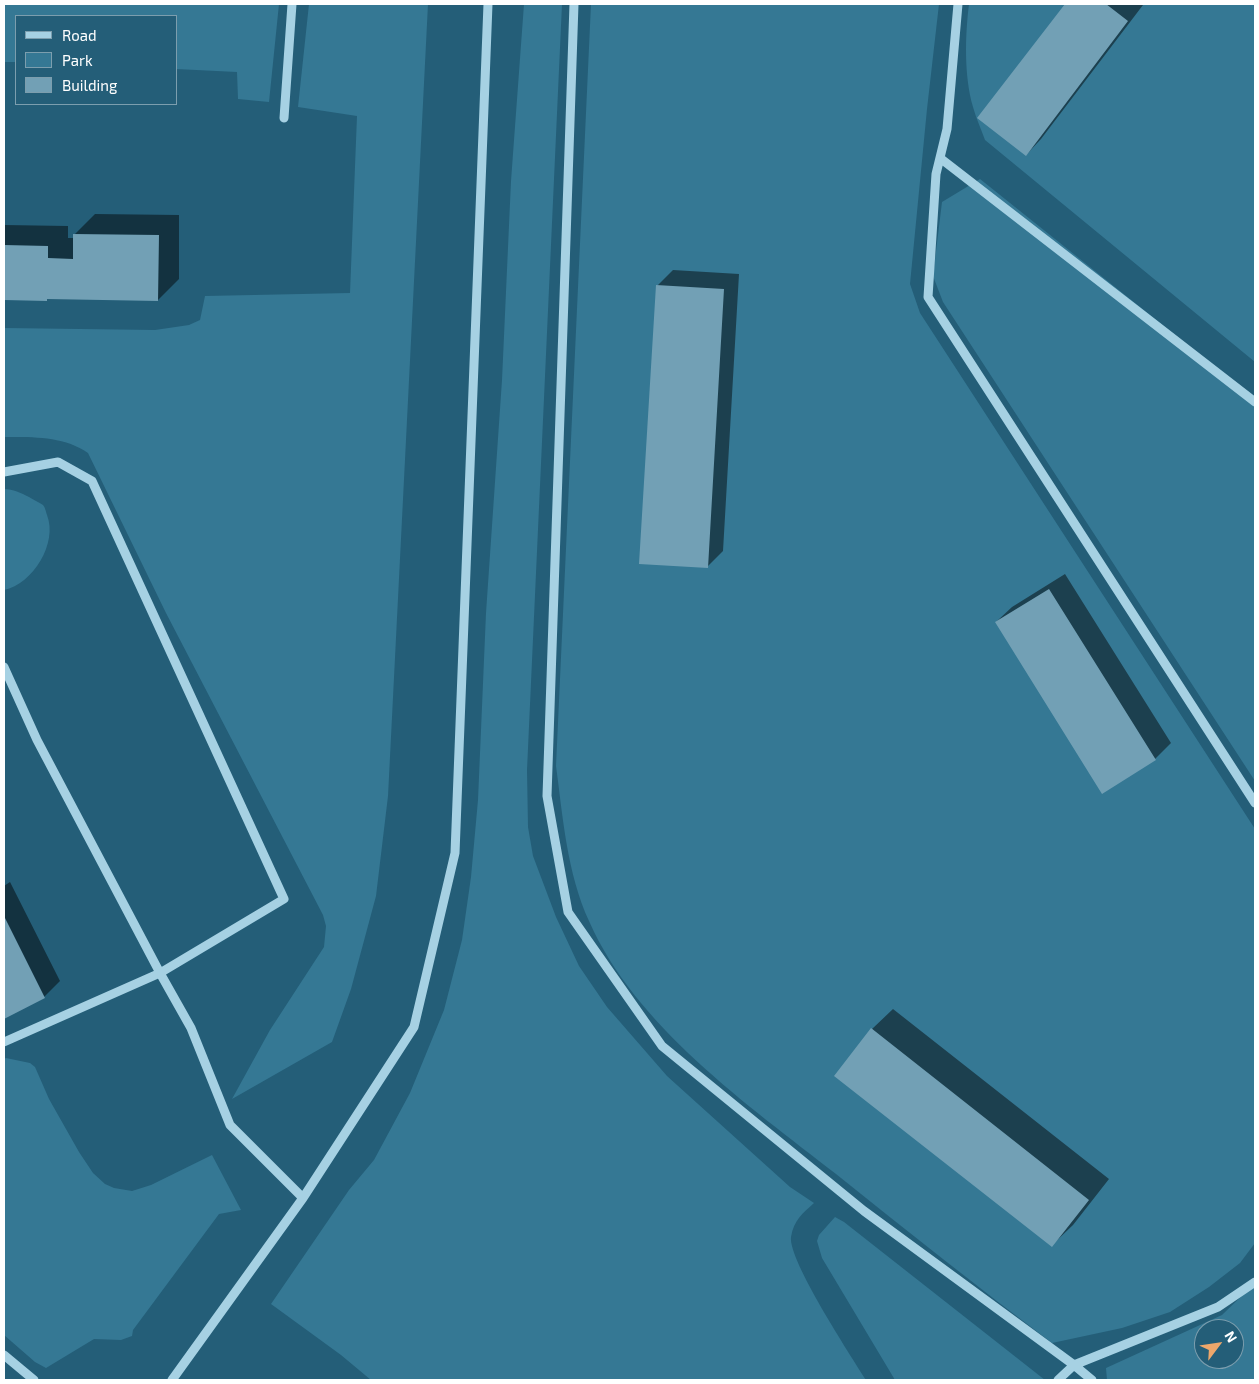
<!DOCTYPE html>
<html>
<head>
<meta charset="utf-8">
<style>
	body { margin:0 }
	#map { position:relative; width:1259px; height:1384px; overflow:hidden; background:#245e78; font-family:"Exo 2",sans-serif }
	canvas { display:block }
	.frame { position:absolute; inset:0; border:5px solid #fff; pointer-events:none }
	.legend { position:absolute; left:15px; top:15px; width:162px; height:90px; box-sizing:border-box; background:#245e78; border:1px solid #7c9eae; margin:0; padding:6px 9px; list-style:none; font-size:15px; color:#fff }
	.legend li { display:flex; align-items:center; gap:10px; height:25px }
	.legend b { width:25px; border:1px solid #7c9eae }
	.north { position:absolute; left:1194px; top:1319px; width:50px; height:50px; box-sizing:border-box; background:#245e78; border:1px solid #7c9eae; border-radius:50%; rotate:59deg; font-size:14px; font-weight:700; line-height:20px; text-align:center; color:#fff }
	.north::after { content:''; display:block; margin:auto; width:18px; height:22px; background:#eda76b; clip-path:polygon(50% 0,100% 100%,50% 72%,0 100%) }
</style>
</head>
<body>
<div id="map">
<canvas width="1259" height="1384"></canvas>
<div class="frame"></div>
<ul class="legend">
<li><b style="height:6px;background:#a6d1e3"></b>Road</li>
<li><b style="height:14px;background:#357894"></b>Park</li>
<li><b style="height:14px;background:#72a0b5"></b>Building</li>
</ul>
<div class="north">N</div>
</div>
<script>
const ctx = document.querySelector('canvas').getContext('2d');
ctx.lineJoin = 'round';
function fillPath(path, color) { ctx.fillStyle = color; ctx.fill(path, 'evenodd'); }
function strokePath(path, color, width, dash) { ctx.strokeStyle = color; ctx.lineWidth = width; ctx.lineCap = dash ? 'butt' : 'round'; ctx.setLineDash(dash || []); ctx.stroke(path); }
const green = new Path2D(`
	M4 4H279L269 102 238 99 237 72 176 69V16H16V62H4Z
	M309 4H428L388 796 376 896 351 989 332 1042 232 1099 270 1030 324 947 326 926 323 915 166 613 88 453C64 436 32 437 4 437V328L155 330 189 325 200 320 205 296 350 293 357 116 298 107Z
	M524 4H562L527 770 528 827 533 856 556 917 579 966 607 1007 667 1076 790 1187 814 1203C802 1214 794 1220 791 1237 788 1260 851 1356 866 1380H371L341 1355 271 1304 349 1190 374 1160 410 1093 444 1010 462 940 471 877 478 800 486 613 502 380 511 181Z
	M591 4H939L927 109 910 284 920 313 1255 829V1243L1240 1263 1209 1287 1170 1312 1122 1328 1052 1343C979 1288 907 1231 836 1174 748 1105 635 1026 589 921 567 873 563 818 556 766Z
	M969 4H1255V362L985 140C981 129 976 118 973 107 964 76 965 36 969 4Z
	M980 179 1255 399V781L943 302 933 276 942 202Z
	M4 489C13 489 21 493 29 497 33 500 39 502 43 505 45 507 46 512 47 515 58 543 33 584 4 590Z
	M6 1058 30 1063 35 1067 49 1099 79 1152 93 1173 105 1184 114 1188 132 1191 151 1185 212 1155 241 1210 219 1214 133 1330 132 1336 121 1340 94 1339 46 1368 35 1362 4 1335V1059Z
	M835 1217 844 1222 1045 1380H895L822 1258 817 1241 819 1235Z
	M1255 1283V1380H1107L1106 1368 1222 1315ZM1204 1329H1234V1359H1204Z`);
const shadow = new Path2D(`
	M1067 4H1141L1143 5 1041 139 1026 155 979 118Z
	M95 214 179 215V279L158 300 49 297 47 299H4V225L68 226V238H74V235Z
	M673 270 739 274 723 551 707 567 657 286Z
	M1065 574 1171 743 1155 759 996 622 1012 607Z
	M10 882 60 981 44 997 4 1017V886Z
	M893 1009 1109 1179 1073 1225 1052 1245 872 1029Z`);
const building = new Path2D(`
	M1065 4H1106L1128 21 1026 156 977 118Z
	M73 234 159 235 158 301 47 299V301L4 300V245L48 246V258L73 259Z
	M656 285 724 289 708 568 639 564Z
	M1049 589 1156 760 1102 794 995 622Z
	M4 916 45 998 4 1019Z
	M871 1028 1089 1200 1052 1247 834 1076Z`);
const minor = new Path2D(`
	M574 4 547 796 568 912 662 1046 864 1211 1074 1365 1092 1380
	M958 4 947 129 936 174 928 297 1255 803
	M284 118 292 4
	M940 158 1255 402
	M4 472 58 462 92 481 284 899 160 973 4 1042
	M4 667 37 740 160 973 191 1028 230 1125 303 1198
	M4 1355 34 1380
	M172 1380 303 1198 414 1027 455 853 488 4
	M1058 1380 1074 1365 1218 1307 1255 1282`);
fillPath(green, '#357894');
fillPath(shadow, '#0007');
fillPath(building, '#72a0b5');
strokePath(minor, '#a6d1e3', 9);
</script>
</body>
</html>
